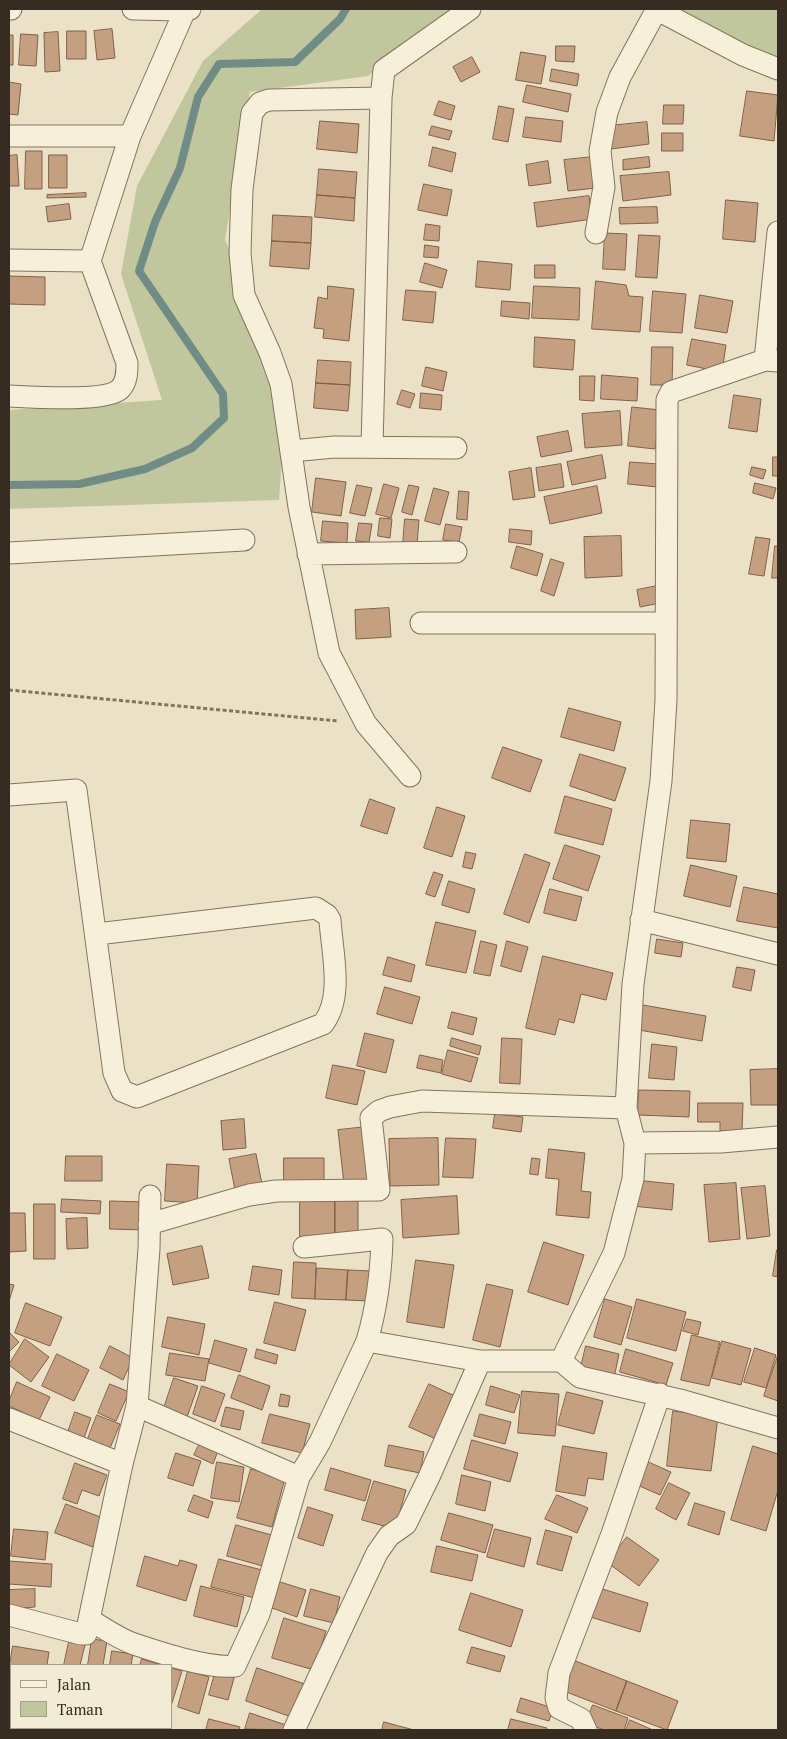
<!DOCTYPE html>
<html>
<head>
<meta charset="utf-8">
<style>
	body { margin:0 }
	#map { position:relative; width:787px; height:1739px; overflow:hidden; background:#eae1c7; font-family:"PT Serif",serif }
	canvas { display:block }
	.frame { position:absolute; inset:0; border:10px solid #362c21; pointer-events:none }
	.legend { position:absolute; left:10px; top:1664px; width:162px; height:65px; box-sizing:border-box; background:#f2ebd6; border:1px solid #a79f8e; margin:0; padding:6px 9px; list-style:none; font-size:15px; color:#362c21 }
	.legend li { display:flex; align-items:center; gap:10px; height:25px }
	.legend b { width:25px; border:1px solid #a79f8e }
</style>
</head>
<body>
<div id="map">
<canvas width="787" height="1739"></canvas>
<div class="frame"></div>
<ul class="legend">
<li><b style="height:6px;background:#f6efda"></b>Jalan</li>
<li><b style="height:14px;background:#c0c79c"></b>Taman</li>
</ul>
</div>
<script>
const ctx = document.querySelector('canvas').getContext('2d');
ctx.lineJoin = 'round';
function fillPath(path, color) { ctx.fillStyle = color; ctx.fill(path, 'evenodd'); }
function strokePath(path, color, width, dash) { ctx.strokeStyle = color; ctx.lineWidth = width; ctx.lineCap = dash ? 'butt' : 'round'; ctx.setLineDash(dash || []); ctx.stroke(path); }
const green = new Path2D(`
	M262 9H454L368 76 250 92 225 240 288 374 279 500 9 509V410L162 400 121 274 137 186 203 61Z
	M669 9H778V60Z`);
const stream = new Path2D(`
	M9 485 79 484 145 469 192 448 224 418 223 394 139 271 155 222 180 168 198 97 219 64 295 62 340 19 346 9`);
const building = new Path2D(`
	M112 29 115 58 97 60 94 31Z
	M67 31H86V59H67Z
	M58 32 60 71 45 72 44 33Z
	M21 34 38 35 36 66 19 65Z
	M9 35H13V65H9Z
	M556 46H575L574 62 556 61Z
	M521 52 546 56 541 84 516 80Z
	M472 57 480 72 461 82 453 67Z
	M552 69 579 74 577 86 550 81Z
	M9 82 21 84 18 115 9 114Z
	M527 85 571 94 568 112 523 102Z
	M747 91 778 95 774 141 740 136Z
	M439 101 455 106 451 120 434 115Z
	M664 105H684L683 124H663Z
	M499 106 514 109 508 142 493 139Z
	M526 117 563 121 561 142 523 137Z
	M320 121 359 124 357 153 317 149Z
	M647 122 649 144 611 149 609 126Z
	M432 126 452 131 449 140 429 135Z
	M662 133H683V151H662Z
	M433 147 456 153 452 172 429 166Z
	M26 151H42V189H25Z
	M17 155 19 186H9V156Z
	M49 155H67V188H49Z
	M593 157 596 188 568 191 564 160Z
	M649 157 650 167 623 170V160Z
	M548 161 551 183 529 186 526 165Z
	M319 169 357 172 355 198 317 195Z
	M669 172 671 195 623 201 620 176Z
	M424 184 452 190 447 216 418 210Z
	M86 193V197L47 198V195Z
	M317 195 355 198 354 221 315 217Z
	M589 196 592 219 537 227 534 203Z
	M726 200 758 203 755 242 723 239Z
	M69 204 71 219 48 222 46 207Z
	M657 207 658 223 620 224 619 208Z
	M273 215 312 217 311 243 272 241Z
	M426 224 440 226 439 241 424 240Z
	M605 233 627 234 625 270 603 269Z
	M639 235 660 236 657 278 636 277Z
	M272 241 311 243 309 269 270 266Z
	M425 245 439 247 438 258 424 257Z
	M478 261 512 264 510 290 476 287Z
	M425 263 447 270 442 288 420 282Z
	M535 265H555V278H535Z
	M9 276 45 277V305L9 304Z
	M596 281 626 285 629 296 643 297 640 332 592 329Z
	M328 286 354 289 349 341 323 338 324 329 314 328 318 297 327 299Z
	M534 286 580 288 579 320 532 318Z
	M406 290 436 292 433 323 403 320Z
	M653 291 686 294 682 333 650 331Z
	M700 295 733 301 727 333 695 328Z
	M502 301 530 303 529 319 501 316Z
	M535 337 575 340 573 370 534 367Z
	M692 339 726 345 722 372 687 365Z
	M652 347H673L672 385H651Z
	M318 360 351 362 350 385 316 383Z
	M426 367 447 372 443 391 422 386Z
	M602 375 638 378 637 401 601 399Z
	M580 376H595L594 401 580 400Z
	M316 383 350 385 348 411 314 408Z
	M402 390 415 394 410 408 397 404Z
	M421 393 442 395 441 410 420 408Z
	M734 395 761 399 757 432 729 428Z
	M632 407 660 410 655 449 628 446Z
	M620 411 622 445 585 448 582 414Z
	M568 431 572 451 541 457 537 437Z
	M602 455 606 478 572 485 567 462Z
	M773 457H778V476H773Z
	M630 462 659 464 657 487 628 484Z
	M561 464 564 487 539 491 536 468Z
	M752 467 766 470 763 479 750 475Z
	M531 468 535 497 513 500 509 472Z
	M316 478 346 482 341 516 312 512Z
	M755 483 776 488 773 499 753 493Z
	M384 484 399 488 391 518 376 514Z
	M357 485 372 488 365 516 350 513Z
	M409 485 419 487 412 515 402 512Z
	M597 486 602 513 550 524 544 497Z
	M434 488 449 492 440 525 425 521Z
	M459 491 469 492 467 520 457 519Z
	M380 518 392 519 390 538 378 536Z
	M405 519 419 520 417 545 403 544Z
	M323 521 348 523 347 543 321 541Z
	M359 523 372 524 369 542 356 541Z
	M446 524 462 527 459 542 443 540Z
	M510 529 532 531 531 545 509 542Z
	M621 536 622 576 585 578 584 537Z
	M756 537 770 539 764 576 749 574Z
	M517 546 543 554 537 576 511 568Z
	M775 546H778V578H772Z
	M551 559 564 563 554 596 541 591Z
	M657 586 660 603 640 607 637 590Z
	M389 608 391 637 356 639 355 610Z
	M569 708 621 722 614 751 561 737Z
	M503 747 542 760 530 792 492 778Z
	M580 754 626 768 615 801 570 786Z
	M565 796 612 809 603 845 555 833Z
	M370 799 395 808 387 834 361 826Z
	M437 807 465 816 452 857 424 848Z
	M691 820 730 824 726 862 687 858Z
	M565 845 600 856 588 891 553 879Z
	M466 852 476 854 472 869 463 867Z
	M525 854 550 863 529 923 504 914Z
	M691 865 737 876 730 907 684 896Z
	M434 872 443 875 435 897 426 894Z
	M449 881 475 889 469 913 442 905Z
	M744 887 778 894V928L737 921Z
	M550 889 582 897 576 921 544 913Z
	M436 922 476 931 466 973 426 965Z
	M657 939 683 943 681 957 655 953Z
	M481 941 497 945 490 976 474 973Z
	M507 941 528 947 521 972 501 966Z
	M543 956 613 973 606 1000 581 994 574 1023 559 1019 555 1035 526 1028Z
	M388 957 415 965 411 982 383 975Z
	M737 967 755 970 751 991 733 987Z
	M385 987 420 997 412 1024 377 1014Z
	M637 1004 706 1016 702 1041 633 1029Z
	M452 1012 477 1018 473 1035 448 1028Z
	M365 1033 394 1040 386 1073 357 1066Z
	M452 1038 481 1046 479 1055 450 1046Z
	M502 1038 522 1039 520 1084 500 1083Z
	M652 1044 677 1047 674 1080 649 1078Z
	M448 1050 478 1058 471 1082 442 1074Z
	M420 1055 443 1060 441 1073 417 1068Z
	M333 1065 365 1071 357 1105 326 1098Z
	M778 1069V1105H751L750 1070Z
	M639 1090 690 1091 689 1117 638 1115Z
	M698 1103H743L742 1131H720V1122H698Z
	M495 1114 523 1117 521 1132 493 1128Z
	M244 1119 246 1148 223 1150 221 1121Z
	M367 1127 372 1181 344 1184 338 1130Z
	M438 1138 439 1185 390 1186 389 1139Z
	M446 1138 476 1139 473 1178 443 1177Z
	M549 1149 585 1153 581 1191 591 1192 589 1218 556 1215 559 1179 546 1178Z
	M256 1154 262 1184 235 1190 229 1159Z
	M66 1156H102V1181H65Z
	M284 1158H324V1184L284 1183Z
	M532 1158 540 1159 538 1175 530 1174Z
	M167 1164 199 1166 197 1203 165 1201Z
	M635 1180 674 1184 672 1210 632 1206Z
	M736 1183 740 1239 709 1242 704 1185Z
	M765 1186 770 1236 747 1239 741 1188Z
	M457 1196 459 1234 403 1238 401 1200Z
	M300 1197H335V1238L300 1239Z
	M335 1197H358V1238H335Z
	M62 1199 101 1201 100 1214 61 1212Z
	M110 1201 145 1202 144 1230 110 1229Z
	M34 1204H55V1259H34Z
	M9 1213H25L26 1251 9 1252Z
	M87 1218 88 1248 67 1249 66 1219Z
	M544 1242 584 1255 568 1305 528 1292Z
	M202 1246 209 1278 173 1285 167 1254Z
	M777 1250H778V1277L773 1276Z
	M416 1260 454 1265 444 1328 407 1322Z
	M294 1262 316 1263 315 1299 292 1298Z
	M253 1266 282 1270 279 1295 249 1290Z
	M317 1268 348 1270 346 1300 315 1299Z
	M348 1270 373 1271 371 1301 346 1300Z
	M9 1284 14 1285 9 1301Z
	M487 1284 513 1290 500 1347 473 1340Z
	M605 1299 632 1307 621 1345 594 1337Z
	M637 1299 686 1312 676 1351 627 1338Z
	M275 1302 306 1310 295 1351 264 1343Z
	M26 1303 62 1317 50 1346 15 1333Z
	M168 1317 205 1324 199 1355 162 1347Z
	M687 1319 701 1322 698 1335 683 1331Z
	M9 1332 19 1342 9 1352Z
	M692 1335 720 1342 709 1386 681 1380Z
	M25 1339 49 1357 31 1382 9 1365Z
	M215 1340 247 1349 240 1372 209 1363Z
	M722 1341 751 1349 741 1385 712 1378Z
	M110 1346 133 1358 123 1380 100 1368Z
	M586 1346 619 1354 614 1378 580 1371Z
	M755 1348 776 1355 766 1388 744 1382Z
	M257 1349 278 1355 276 1364 255 1358Z
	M626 1349 673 1363 666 1385 620 1372Z
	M170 1353 209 1359 205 1381 166 1375Z
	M57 1354 89 1370 74 1401 42 1386Z
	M778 1355V1401L764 1396Z
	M239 1375 270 1386 262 1410 231 1398Z
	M174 1378 198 1386 185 1423 162 1414Z
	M17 1382 50 1397 39 1420 9 1406V1401Z
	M110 1384 129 1392 116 1421 98 1413Z
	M429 1384 455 1396 436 1439 409 1427Z
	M202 1386 225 1394 215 1422 193 1414Z
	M491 1386 520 1395 514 1413 486 1405Z
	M522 1391 559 1394 555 1436 518 1433Z
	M567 1392 603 1401 594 1434 558 1425Z
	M281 1394 290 1396 288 1407 279 1406Z
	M226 1407 244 1411 240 1430 221 1426Z
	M673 1411 718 1417 711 1471 667 1466Z
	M75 1412 91 1418 83 1441 67 1435Z
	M270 1414 310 1424 302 1453 262 1443Z
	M480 1414 511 1422 505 1444 474 1436Z
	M97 1415 120 1424 108 1453 86 1444Z
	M472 1440 518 1453 510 1482 464 1469Z
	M200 1443 218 1451 213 1464 194 1455Z
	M389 1445 424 1452 420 1473 385 1466Z
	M563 1446 607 1453 603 1480 588 1478 585 1496 556 1491Z
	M753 1446 778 1454V1490L766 1531 731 1520Z
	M176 1453 201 1461 193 1486 168 1478Z
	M646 1461 671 1472 660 1495 635 1484Z
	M217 1462 244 1467 239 1502 211 1498Z
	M75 1463 107 1475 99 1496 82 1490 77 1504 63 1499Z
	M331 1468 371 1480 365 1501 325 1490Z
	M251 1469 285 1478 272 1527 237 1518Z
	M462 1475 491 1482 485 1511 456 1504Z
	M374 1481 406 1490 395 1529 362 1520Z
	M669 1483 690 1493 676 1520 656 1509Z
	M194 1495 213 1502 208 1518 188 1511Z
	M557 1495 588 1508 577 1533 545 1519Z
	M695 1503 725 1512 719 1535 688 1525Z
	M66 1504 103 1518 93 1547 55 1533Z
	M308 1507 333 1515 323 1546 298 1538Z
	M449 1513 493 1525 485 1553 441 1540Z
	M236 1525 275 1536 266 1567 227 1556Z
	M14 1529 48 1532 45 1560 11 1556Z
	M495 1529 531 1538 524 1567 487 1557Z
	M546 1530 572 1537 562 1571 537 1564Z
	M627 1537 659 1560 639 1586 608 1563Z
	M437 1546 478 1555 472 1581 431 1572Z
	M145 1556 178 1566 180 1560 197 1565 186 1601 137 1586Z
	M219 1559 262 1570 255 1598 211 1587Z
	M9 1561 52 1564 51 1587 9 1584Z
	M280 1582 306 1590 297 1617 272 1608Z
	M201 1586 244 1597 237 1627 194 1616Z
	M596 1587 648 1603 640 1632 587 1616Z
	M35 1589V1607L9 1609V1590Z
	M311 1589 340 1597 334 1623 304 1616Z
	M471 1593 523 1610 511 1647 459 1630Z
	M284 1618 326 1631 314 1670 272 1658Z
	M70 1637 86 1641 80 1665H64Z
	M92 1639 107 1641 103 1665H88Z
	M13 1646 49 1652 47 1665H11V1728H36V1730H9V1668Z
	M472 1647 505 1656 500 1672 467 1663Z
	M112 1651 133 1654 131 1665H110Z
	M142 1659 161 1665H140Z
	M573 1660 627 1681 616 1711 561 1690Z
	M171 1668 182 1671 171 1706Z
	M257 1668 308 1685 297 1719 246 1701Z
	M188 1671 209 1677 199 1714 178 1707Z
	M215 1673 234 1678 228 1700 209 1695Z
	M627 1681 678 1701 667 1730 616 1711Z
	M521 1698 553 1708 549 1721 517 1712Z
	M593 1705 628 1718 624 1730H604L586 1723Z
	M250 1713 289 1726 287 1730 245 1729Z
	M209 1719 240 1727 239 1730H206Z
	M511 1719 547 1728V1730H508Z
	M630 1720 653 1730H626Z
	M384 1722 414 1730H382Z
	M60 1728H96L95 1730H59Z
	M121 1728H157L156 1730H120Z`);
const path = new Path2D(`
	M9 690 338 721`);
const minor = new Path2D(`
	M9 9H11
	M133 9 185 10
	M656 9 743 55 778 69
	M381 98 269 100 260 103 252 113 242 189 240 253 244 295 270 353 281 384 299 507 329 653 366 724 410 776
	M9 136H130
	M596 233 604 187 600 151 607 112 620 77 657 9
	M9 260 90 261
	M765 360 778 232
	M9 396C30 397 107 402 120 389 127 382 127 372 127 363L90 261 130 136 185 10 190 9
	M372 447 381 98 384 70 470 9
	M292 451 334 447 456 448
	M9 553 244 540
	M308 554 456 552
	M421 623H665
	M9 795 76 790 114 1073 122 1091 137 1097 323 1024C344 997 332 953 330 920L327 915 316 908 97 934
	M641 920 778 954
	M635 1143 721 1142 778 1137
	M149 1224 249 1195 276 1191 379 1190 371 1118 379 1111 390 1107 422 1101 626 1108
	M304 1247 382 1239C381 1275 377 1307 367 1341
	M561 1361 614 1253 633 1179 635 1143 626 1108 633 984 661 781 666 700 667 400 671 392 765 360 778 361
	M137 1406 299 1477 320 1442 367 1341 480 1361H561L580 1377 684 1401 778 1428
	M9 1419 122 1464
	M9 1615 81 1634H86L122 1464 137 1406 149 1249 150 1196
	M90 1620C104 1628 119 1639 134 1644 161 1653 209 1669 235 1666L259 1614 299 1477
	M294 1730 377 1553 389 1536 406 1524 429 1477 480 1361
	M586 1730 581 1719 559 1708 556 1698 559 1673 612 1534 660 1394`);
fillPath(green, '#c0c79c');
strokePath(stream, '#708c86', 8);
fillPath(building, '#c4a081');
strokePath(building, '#816047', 1);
strokePath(minor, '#84745e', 23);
strokePath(path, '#84745e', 3, [4, 2.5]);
strokePath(minor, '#f6efda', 21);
</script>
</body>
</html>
